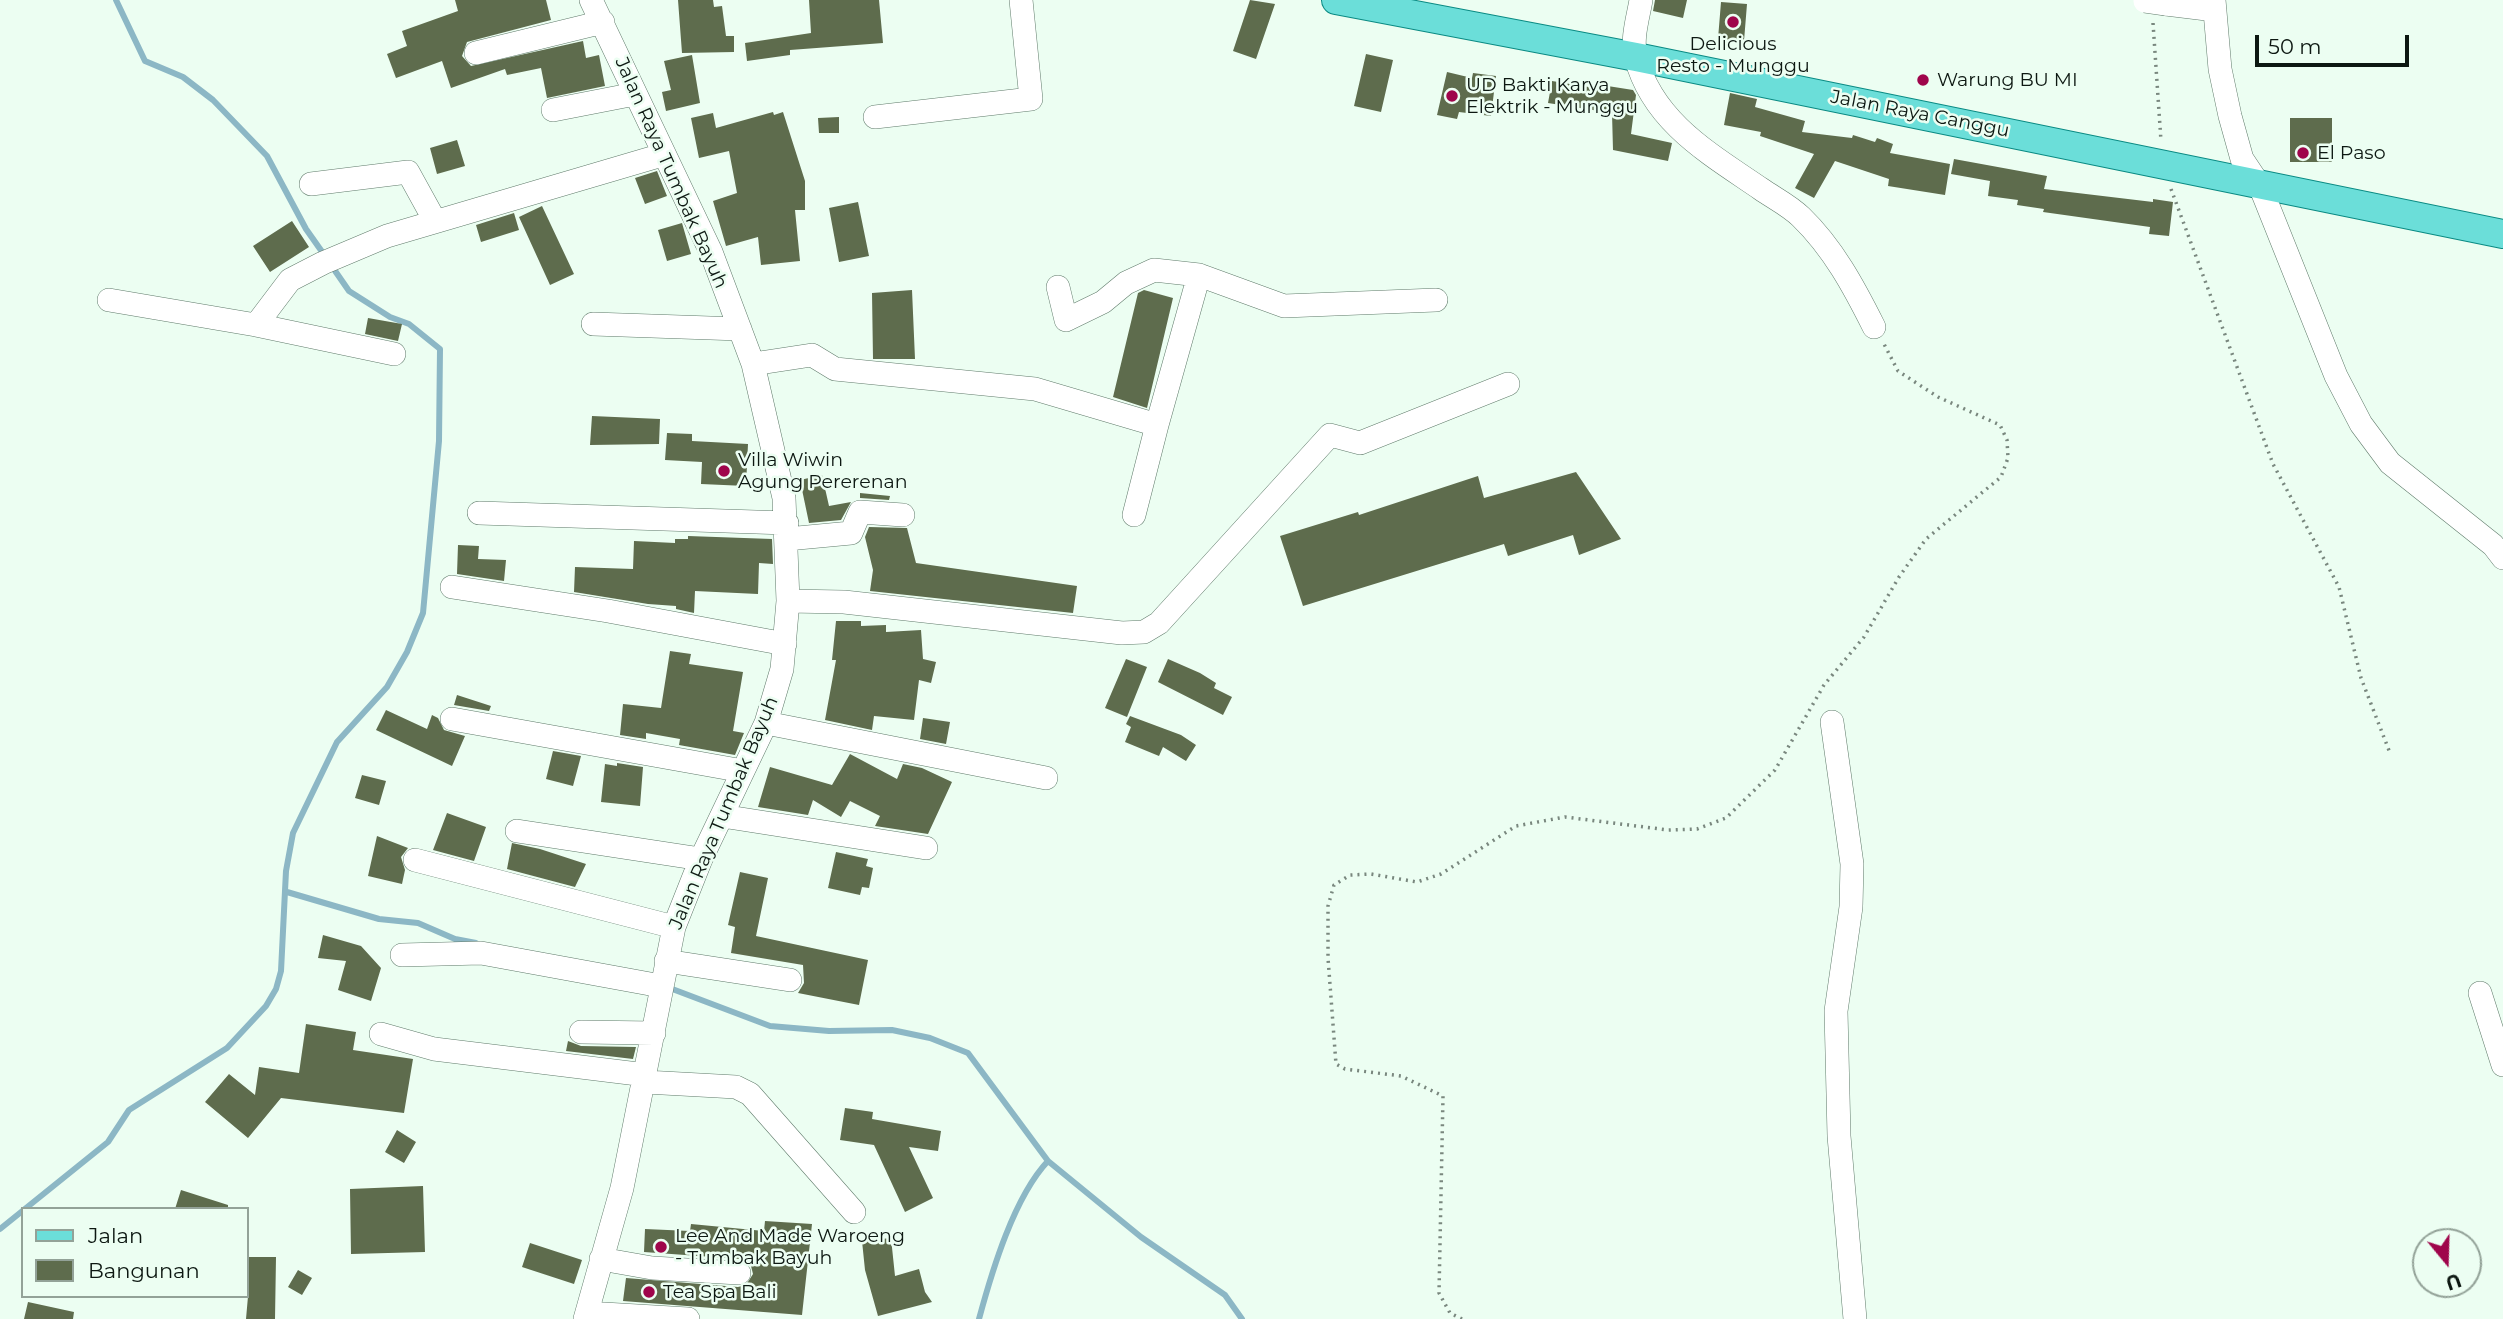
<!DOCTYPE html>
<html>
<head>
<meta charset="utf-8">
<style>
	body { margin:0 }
	#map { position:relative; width:2503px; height:1319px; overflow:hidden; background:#ecfef2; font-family:Montserrat,sans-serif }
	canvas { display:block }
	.legend { position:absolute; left:21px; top:1207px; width:228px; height:91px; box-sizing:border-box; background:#ecfef2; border:2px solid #93a298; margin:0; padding:9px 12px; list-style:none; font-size:21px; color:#0d1812 }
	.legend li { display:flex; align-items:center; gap:14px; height:35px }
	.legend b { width:35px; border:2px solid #93a298 }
	.north { position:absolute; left:2412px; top:1228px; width:70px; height:70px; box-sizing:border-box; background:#ecfef2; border:2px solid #93a298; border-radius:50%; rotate:161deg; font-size:19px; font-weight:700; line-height:28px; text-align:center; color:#0d1812 }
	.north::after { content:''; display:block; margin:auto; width:24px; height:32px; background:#9f054b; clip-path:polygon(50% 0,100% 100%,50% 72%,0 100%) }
	.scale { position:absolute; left:2255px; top:35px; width:154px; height:32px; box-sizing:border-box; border:4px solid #0d1812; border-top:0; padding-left:9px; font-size:21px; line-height:24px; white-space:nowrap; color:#0d1812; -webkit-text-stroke:5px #ecfef2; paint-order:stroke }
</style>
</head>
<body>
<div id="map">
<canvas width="2503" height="1319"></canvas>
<ul class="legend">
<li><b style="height:9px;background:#6bded9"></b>Jalan</li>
<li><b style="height:19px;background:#5e6c4d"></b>Bangunan</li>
</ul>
<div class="north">U</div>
<div class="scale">50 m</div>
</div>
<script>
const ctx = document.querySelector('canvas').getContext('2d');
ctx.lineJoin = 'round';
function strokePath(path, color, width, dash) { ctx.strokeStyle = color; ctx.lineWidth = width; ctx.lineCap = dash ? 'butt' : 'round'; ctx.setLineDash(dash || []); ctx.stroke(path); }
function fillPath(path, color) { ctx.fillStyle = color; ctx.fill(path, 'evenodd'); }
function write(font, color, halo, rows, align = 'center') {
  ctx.font = font + ' Montserrat,sans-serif'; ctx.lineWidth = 5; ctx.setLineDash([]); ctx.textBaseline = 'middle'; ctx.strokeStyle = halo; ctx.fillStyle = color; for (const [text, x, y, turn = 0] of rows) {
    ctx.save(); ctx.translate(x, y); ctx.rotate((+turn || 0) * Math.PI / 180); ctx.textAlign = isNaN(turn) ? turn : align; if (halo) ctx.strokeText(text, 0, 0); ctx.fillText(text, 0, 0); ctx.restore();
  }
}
const stream = new Path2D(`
	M116 0 145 61 183 77 213 100 267 156 306 229 325 256
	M287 892 379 919 418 923 455 939 476 943
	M667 987 770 1026 829 1031 892 1030 930 1038 968 1053 1048 1161 1141 1237 1225 1295 1242 1319
	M0 1229 108 1142 129 1110 227 1048 266 1006 276 989 281 971 286 871 293 833 337 742 387 687 407 652 423 613 439 441 440 349 409 324 390 317 349 291 331 265
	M979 1319C992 1271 1014 1197 1048 1161`);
const building = new Path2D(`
	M455 0H546L551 20 467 42 462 56 471 66 583 41 586 58 599 55 605 86 547 98 541 68 507 75 505 69 451 88 442 61 396 78 387 54 407 46 402 31 458 11Z
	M678 0H713L714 7 722 6 726 36H734V52L682 53Z
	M809 0H879L883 43 790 50V55L747 61 745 43 811 33Z
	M1250 0 1275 4 1256 59 1233 51Z
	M1655 0H1687L1683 18 1653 11Z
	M1721 2 1747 4 1744 41 1718 39Z
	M1366 54 1393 60 1381 112 1354 106Z
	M692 55 700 103 666 111 662 92 671 90 664 61Z
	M1447 72 1472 78 1473 73 1496 76 1491 116 1459 112 1457 119 1437 115Z
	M1552 81 1595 88V84L1633 90 1636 95 1631 134 1672 143 1668 161 1613 150 1612 113 1548 103Z
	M1730 93 1757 99 1755 107 1805 121 1802 132 1852 138 1853 135 1875 142 1877 138 1893 144 1890 153 1950 164 1945 195 1888 186 1889 179 1835 161 1814 198 1795 188 1814 154 1760 136 1761 132 1724 125Z
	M773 112 774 115 783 112 805 181V210H795L800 261 761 265 758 237 726 246 713 201 737 193 729 151 699 158 691 118 713 113 716 128Z
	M839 117V133H819L818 118Z
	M2290 118H2332V162H2290Z
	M457 140 465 166 437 174 430 148Z
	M1954 159 2047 176 2044 189 2153 202V199L2173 202 2169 236 2149 234 2150 227 2043 212 2044 209 2017 205 2018 200 1988 196 1990 181 1951 174Z
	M657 171 667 196 645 204 635 178Z
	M858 202 869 256 839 262 829 208Z
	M542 206 574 274 550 285 519 217Z
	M514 213 519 230 481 242 476 225Z
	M292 221 309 247 270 272 253 246Z
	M682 223 691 254 667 261 658 230Z
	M912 290 915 359H873L872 293Z
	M1144 290 1173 298 1147 408 1113 397 1138 293Z
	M368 318 402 324 398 341 365 334Z
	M592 416 660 419 659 444 590 445Z
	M667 433 692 434V441L748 444 746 486 701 484 702 462 665 460Z
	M1576 472 1621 539 1579 555 1573 535 1508 556 1504 544 1303 606 1280 536 1358 512 1359 515 1478 476 1484 498Z
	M822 475 829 506 851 502 841 520 809 523 800 480Z
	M860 493 890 496 889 500 860 498Z
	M869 527 907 528 916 563 1077 586 1073 613 870 591 873 570 865 537Z
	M688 536 772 539 773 564 759 563 758 594 695 591 694 613 676 609V606L648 604 574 592 575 567 633 569 634 541 675 543V539H688Z
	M458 545 479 546 478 559 506 560 504 581 457 574Z
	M836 621H861V626L886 625V632L921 630 923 659 936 662 931 683 919 680 914 720 874 716 872 730 825 720 836 660H832Z
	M670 651 691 654 689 664 743 672 733 731 744 733 735 755 679 745 680 739 646 733V739L620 735 623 704 661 708Z
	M1126 659 1147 667 1127 717 1105 708Z
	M1168 659 1200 673 1216 683 1214 688 1232 697 1223 715 1158 682Z
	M457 695 491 706 489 711 454 705Z
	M386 710 427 729 432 715 438 718 444 730 465 736 452 766 376 730Z
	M1130 716 1181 735 1196 745 1186 761 1163 747 1159 756 1125 742 1131 727 1126 724Z
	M923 718 950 722 946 744 920 739Z
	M553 751 581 756 573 786 546 779Z
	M850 754 897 779 903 764 922 768 952 782 928 834 875 826 880 816 850 801 841 817 813 800 808 815 758 807 770 767 832 785Z
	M617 763 643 767 640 806 601 802 605 764 617 766Z
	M362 775 386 781 379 805 355 798Z
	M447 813 486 827 474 861 433 850Z
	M377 836 408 848 401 857 405 870 402 884 368 876Z
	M512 843 540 849 586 864 575 887 507 869Z
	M836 852 868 859 866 866 873 868 869 888 862 887 860 895 828 888Z
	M740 872 768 878 756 936 868 960 859 1005 798 993 804 983 803 965 731 953 735 927 728 925Z
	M323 935 361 946 381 968 371 1001 338 990 346 961 318 958Z
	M306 1024 356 1032 353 1050 413 1059 404 1113 281 1098 248 1138 205 1102 229 1074 255 1095 259 1067 299 1073Z
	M568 1041 581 1046 636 1047 633 1059 566 1051Z
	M845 1108 873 1112 872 1119 941 1131 938 1151 909 1147 933 1198 905 1212 874 1145 840 1140Z
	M397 1130 416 1142 404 1163 385 1152Z
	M423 1186 425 1252 351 1254 350 1189Z
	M181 1190 228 1205V1209H175Z
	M765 1221 812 1224 802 1315 623 1301 626 1278 738 1287 746 1285 753 1274 751 1266 740 1259 644 1252 645 1229 690 1231 691 1224 764 1231Z
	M891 1238 895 1276 919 1269 925 1292 932 1302 878 1316 865 1270 862 1241Z
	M530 1243 582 1260 574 1284 522 1267Z
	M247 1257H276L275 1319H246L249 1285H247Z
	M298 1270 312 1278 302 1295 288 1287Z
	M28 1302 74 1312 73 1319H24Z`);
const path = new Path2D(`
	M2153 23 2161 141
	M2171 189 2273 464 2339 587 2361 678 2390 753
	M1462 1319 1450 1313 1439 1293 1443 1096 1401 1076 1345 1069 1336 1064 1328 958V906L1334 885 1350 875 1371 874 1417 882 1441 874 1516 826 1565 817 1668 830 1697 829 1726 818 1775 770 1824 685 1864 637 1899 577 1926 539 2001 477 2008 458 2007 440 2000 425 1938 397 1898 371 1884 344`);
const minor = new Path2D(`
	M1641 0C1638 18 1631 39 1636 58 1653 122 1710 154 1761 189 1774 198 1790 206 1801 217 1833 248 1854 287 1874 327
	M2214 0 2220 69 2230 116 2242 159 2260 186 2336 376 2361 424 2390 463 2493 545 2503 558
	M2166 4 2215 10
	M476 53 603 22
	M553 110 635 94
	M875 117 1031 99 1021 0
	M311 184 408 172 435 221
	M1058 287 1066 320 1103 302 1126 283 1154 270 1199 275
	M109 300 256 325 394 354
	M593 324 740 329
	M256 325 290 280 323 263 387 236 662 155
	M753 364 812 355 835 369 1035 389 1157 425 1199 275 1284 306 1436 300
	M479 513 787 523
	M1134 515 1157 425
	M787 539 851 533 860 512 903 515
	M452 587 608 611 785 644
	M788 601 844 602 1122 633 1144 632 1159 623 1330 435 1360 443 1508 384
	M452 719 743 771
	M1832 722 1852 864 1851 907 1836 1011 1839 1136 1855 1319
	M766 723 1046 778
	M722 816 926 848
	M517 831 701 859
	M415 860 674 927
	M402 955 481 953 661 986
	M666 961 790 980
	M2480 993 2503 1065
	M581 1032 654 1033
	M381 1034 434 1049 646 1075
	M645 1082 736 1087 750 1094 854 1212
	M601 1259 652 1268 739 1273
	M587 1313 688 1319
	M585 1319 622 1188 674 927 701 859 766 723 782 669 788 601 784 498 753 364 711 252 591 0`);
const major = new Path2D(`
	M1336 0 1636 57 2503 234`);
const minorBridge = new Path2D(`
	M2145 1 2166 4`);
const markers = [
	[1733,22,7,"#9f054b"],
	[1923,80,7,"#9f054b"],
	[1452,96,7,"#9f054b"],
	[2303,153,7,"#9f054b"],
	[724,471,7,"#9f054b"],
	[661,1247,7,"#9f054b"],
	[649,1292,7,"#9f054b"]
];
const poiNames = [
	["Delicious",1733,44,"center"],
	["Resto - Munggu",1733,66,"center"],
	["Warung BU MI",1937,80],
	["UD Bakti Karya",1466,85],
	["Elektrik - Munggu",1466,107],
	["El Paso",2317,153],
	["Villa Wiwin",738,460],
	["Agung Pererenan",738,482],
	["Lee And Made Waroeng",675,1236],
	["- Tumbak Bayuh",675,1258],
	["Tea Spa Bali",663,1292]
];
const streetNames = [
	["Jalan Raya Canggu",1920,114,11],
	["Jalan Raya Tumbak Bayuh",671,173,66],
	["Jalan Raya Tumbak Bayuh",724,813,-67]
];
strokePath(stream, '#8cb7c5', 6);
fillPath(building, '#5e6c4d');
strokePath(minor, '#607b6b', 24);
strokePath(major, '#0a8a83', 30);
strokePath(path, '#79877e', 3.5, [2, 5]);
strokePath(minor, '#fff', 23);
strokePath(major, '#6bded9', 28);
strokePath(minorBridge, '#607b6b', 24, []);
strokePath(minorBridge, '#fff', 23);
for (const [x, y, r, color] of markers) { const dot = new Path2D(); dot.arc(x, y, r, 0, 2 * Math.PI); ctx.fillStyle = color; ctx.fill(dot); strokePath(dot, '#ecfef2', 2.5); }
write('19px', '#0d1812', '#ecfef2', poiNames, 'left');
write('19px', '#0d1812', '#ecfef2', streetNames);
</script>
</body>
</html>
